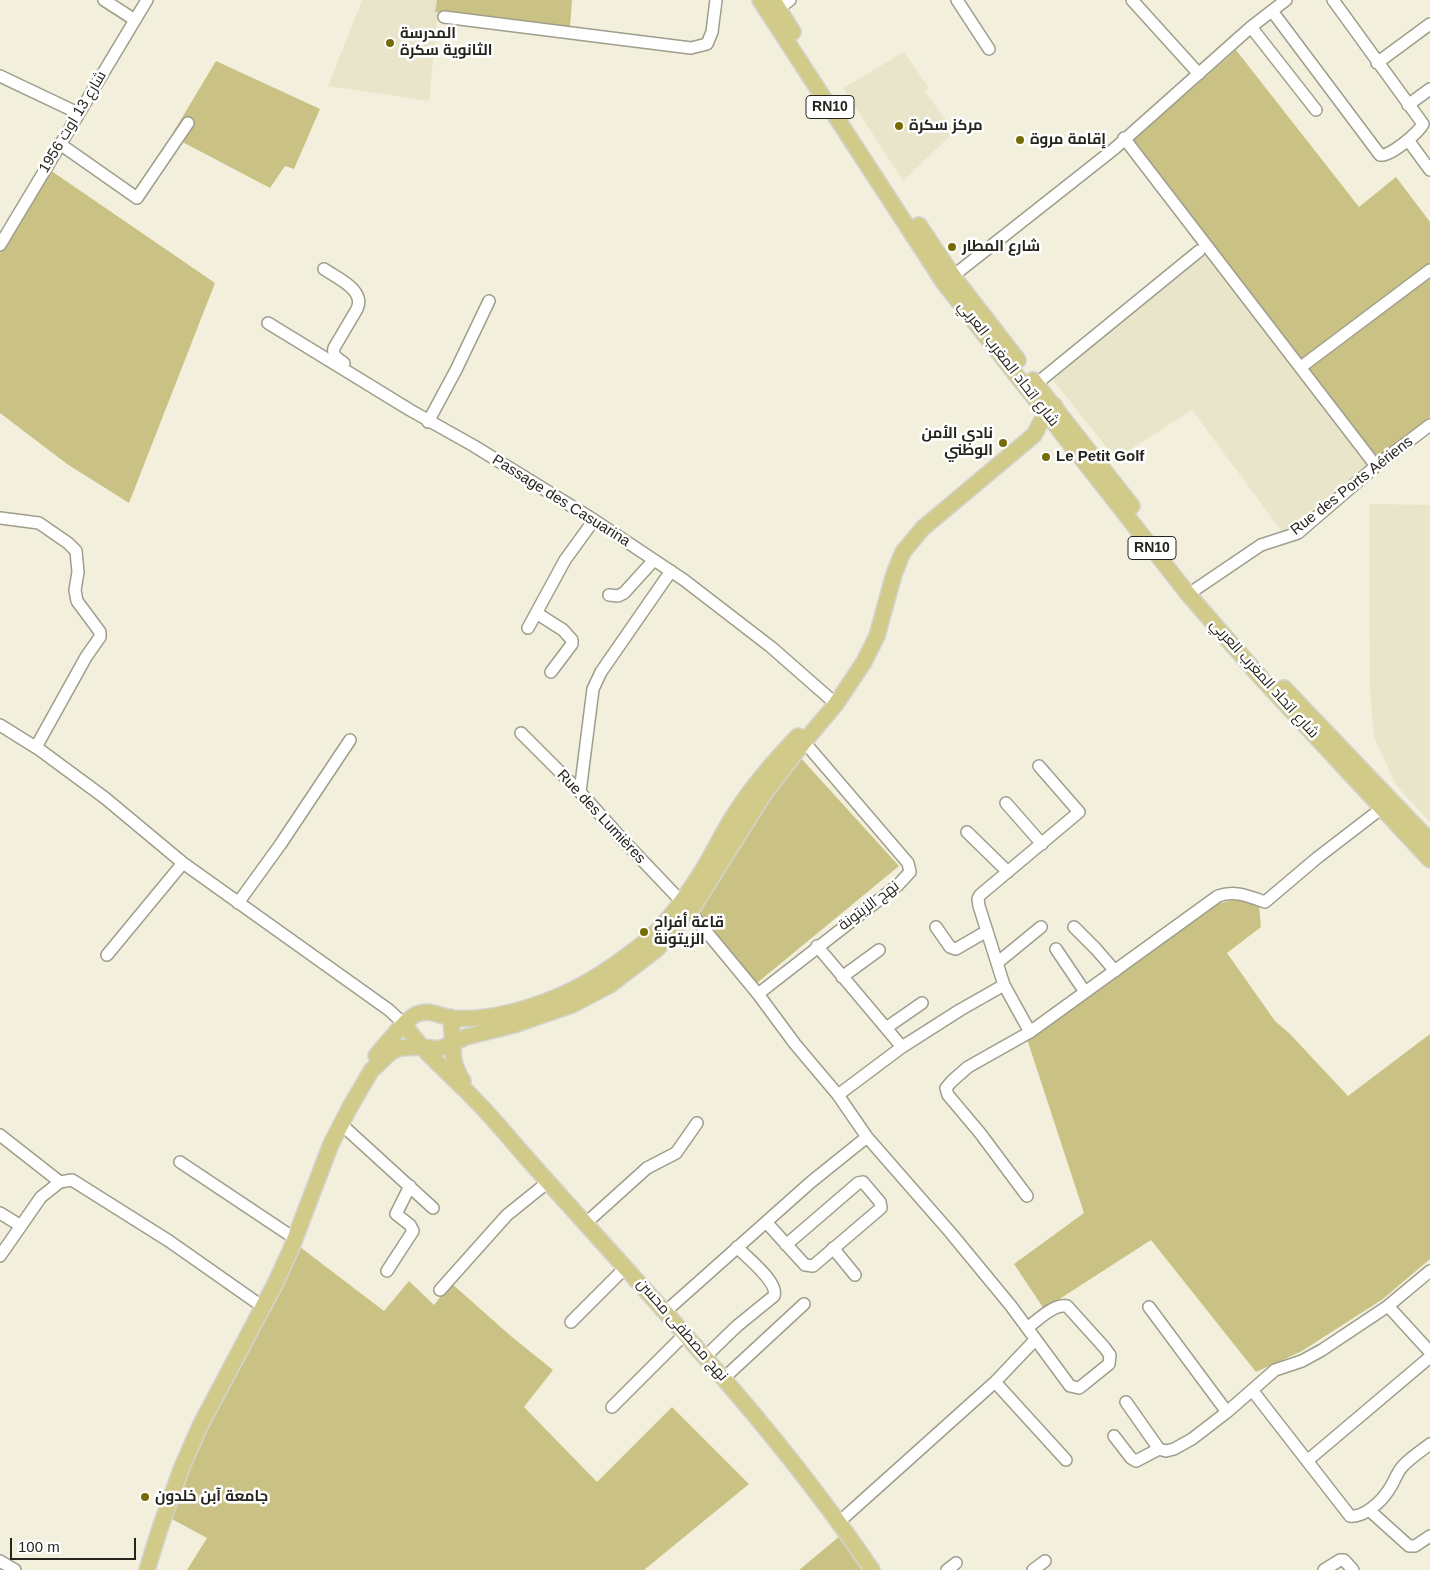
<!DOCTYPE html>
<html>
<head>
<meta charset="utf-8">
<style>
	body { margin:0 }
	#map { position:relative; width:1430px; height:1570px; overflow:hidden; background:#f2f0dd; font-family:Arial,sans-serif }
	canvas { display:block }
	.scale { position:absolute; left:10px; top:1538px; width:126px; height:22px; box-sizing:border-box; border:2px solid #25241d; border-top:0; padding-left:6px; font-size:15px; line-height:18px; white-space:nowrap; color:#25241d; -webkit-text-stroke:4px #fff; paint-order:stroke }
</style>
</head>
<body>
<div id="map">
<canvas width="1430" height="1570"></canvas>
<div class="scale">100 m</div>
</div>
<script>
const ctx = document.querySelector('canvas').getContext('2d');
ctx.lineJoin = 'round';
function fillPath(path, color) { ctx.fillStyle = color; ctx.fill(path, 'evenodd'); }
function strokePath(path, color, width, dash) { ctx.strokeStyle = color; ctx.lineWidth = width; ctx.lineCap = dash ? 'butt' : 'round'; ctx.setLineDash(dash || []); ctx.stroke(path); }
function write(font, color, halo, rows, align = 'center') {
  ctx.font = font + ' Arial,Cairo,sans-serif'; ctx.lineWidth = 5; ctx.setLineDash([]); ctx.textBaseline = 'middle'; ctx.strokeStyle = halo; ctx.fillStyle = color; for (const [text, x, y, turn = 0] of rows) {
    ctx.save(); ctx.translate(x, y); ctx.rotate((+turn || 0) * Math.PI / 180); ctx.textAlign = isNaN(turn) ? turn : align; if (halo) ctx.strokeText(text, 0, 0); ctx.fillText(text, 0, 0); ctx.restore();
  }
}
const built = new Path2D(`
	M362 0H439L429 101 328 86Z
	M904 52 929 88 925 91 954 132 903 181 843 88Z
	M1201 247 1369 464 1292 527 1283 533 1192 410 1116 459 1048 374Z
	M1369 504 1430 505V822L1396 785 1374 737 1370 689Z`);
const green = new Path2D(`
	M437 0H572L570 27 435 12Z
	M1236 50 1359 207 1396 177 1430 222V417L1369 464 1123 146 1194 87Z
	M216 61 320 109 294 169 285 166 270 188 171 136Z
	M50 170 215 283 129 503 67 464 0 413V253Z
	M799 756 899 866 757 983 697 912 756 811Z
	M1234 900 1259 905 1261 927 1227 953 1275 1021 1290 1034 1348 1096 1430 1034V1259L1383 1299 1302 1351 1256 1372 1151 1240 1044 1309 1014 1264 1084 1213 1027 1039 1216 904Z
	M300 1247 384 1311 409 1281 434 1305 451 1283 512 1337 553 1370 524 1407 597 1482 672 1407 749 1484 644 1570H187L207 1538 168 1517 233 1369 282 1288Z
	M841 1535 866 1570H799Z`);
const minor = new Path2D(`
	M104 0 135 20
	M957 0 989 49
	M1132 0 1199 74
	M1333 0 1423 124
	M778 9 790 0
	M1272 11 1380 155C1390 157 1418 133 1423 124
	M444 17 691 48 707 44 712 32 716 0
	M1251 27 1316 110
	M1377 63 1430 24
	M0 76 78 113
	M1408 105 1430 89
	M1124 138 1376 466
	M1408 140 1430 170
	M60 144 137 198 188 123
	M0 245 147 0
	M324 269C337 278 366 290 357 309L334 348C332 356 338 359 344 363
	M953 276 1114 149 1251 27 1286 0
	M268 323 410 410 474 446 594 520 684 580 771 647 836 704
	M1301 367 1430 270
	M1036 384 1199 251
	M428 422 456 370 489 301
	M0 518 39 523 68 543 76 551 78 572 75 590 77 601 100 632V637L86 657 36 747
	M1196 589 1261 545 1298 533 1376 466 1430 425
	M609 595 618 596 624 593 654 560
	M538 614 563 630 572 640V644L551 672
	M528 628 565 560 594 520
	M0 725 40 750 105 798 183 863 389 1010 405 1025
	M521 733 580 792 621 838 681 901 758 994 795 1044 838 1095 867 1137 950 1232 1011 1306 1070 1386 1079 1388 1083 1385 1109 1364 1110 1355 1104 1347 1067 1306C1053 1304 1038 1320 1027 1328
	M580 792 593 689 601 672 671 571
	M1006 803 1042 844
	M967 832 1008 872
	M238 903 280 845 350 740
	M936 927 950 947 956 949 987 931
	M1074 927 1096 949 1115 971
	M817 946 902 1047
	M1056 949 1085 992
	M107 955 183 863
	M997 963 1041 927
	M842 977 879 950
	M758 994 898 885 910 872 908 863 800 737
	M886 1028 922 1003
	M1030 1032 1004 985 979 906 978 899 980 895 1079 812 1039 766
	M838 1095 902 1047 960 1010 1004 985
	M341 1124 433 1208
	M0 1135 60 1182
	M180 1162 288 1234
	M1027 1196 980 1133 948 1095 946 1088 952 1081 968 1067 1030 1032 1218 896C1235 890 1248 896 1265 902L1317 858 1382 808
	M0 1213 21 1226
	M766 1222 805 1265 813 1266 881 1208 880 1202 863 1182 858 1183 786 1245
	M586 1223 647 1168 676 1153 697 1123
	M833 1248 855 1275
	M0 1256 41 1197 60 1182 72 1180 169 1241 263 1307
	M387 1271 413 1231 410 1225 396 1214 410 1186
	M440 1290 507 1215 548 1182
	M1388 1306 1430 1352
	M1149 1307 1227 1412
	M665 1312 811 1182 867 1137
	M571 1322 626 1267
	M705 1357 737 1326 774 1296C779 1282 746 1257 737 1247
	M724 1378 804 1304
	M995 1382 1066 1460
	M1252 1390 1350 1516C1363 1518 1381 1502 1388 1491 1394 1483 1396 1474 1402 1467 1410 1458 1421 1451 1430 1444
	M1126 1402 1159 1449
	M612 1407 685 1334
	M1114 1436 1131 1458 1136 1461 1159 1449 1166 1451 1174 1449 1192 1439 1227 1412 1275 1370 1302 1361 1322 1350 1388 1306 1430 1271
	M1307 1461 1430 1357
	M1369 1510 1409 1546H1415L1430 1536
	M839 1522 995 1382 1035 1340
	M0 1561 15 1570
	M947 1570 956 1563
	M1033 1570 1045 1561
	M1324 1570 1340 1560H1344L1353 1570`);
const major = new Path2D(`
	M760 0 944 283 1188 594 1262 679 1430 860
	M773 0 793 32
	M919 225 953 276 1018 360
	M1033 380 1132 506
	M1284 688 1430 841
	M450 1017C456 1042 447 1057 463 1081
	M405 1025C424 1054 453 1076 477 1102 494 1119 509 1138 525 1156 644 1291 771 1420 872 1570
	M376 1056C385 1045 403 1022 415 1015 428 1008 439 1016 452 1018 461 1019 470 1018 478 1018 520 1014 567 996 602 973 620 961 644 944 659 929 676 911 691 889 704 868 715 849 724 830 736 812 754 784 775 760 798 736
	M147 1570 159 1531 182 1467 200 1426 275 1284 291 1249 331 1144 350 1107 371 1071 391 1052 400 1048 423 1047 436 1049 444 1047 466 1037 514 1025 572 1005 610 985 657 949 690 912 764 794 804 742 836 704 864 662 877 636 894 574 903 552 923 528 1034 435 1042 420 1055 406`);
const markers = [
	[390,43,5,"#766b04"],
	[899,126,5,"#766b04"],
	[1020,140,5,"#766b04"],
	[952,247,5,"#766b04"],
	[1003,443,5,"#766b04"],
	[1046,457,5,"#766b04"],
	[644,932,5,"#766b04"],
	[145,1497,5,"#766b04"]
];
const shields = [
	[830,107,48],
	[1152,548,48]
];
const shieldNames = [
	["RN10",830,107],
	["RN10",1152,548]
];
const poiNames = [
	["المدرسة",400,34],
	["الثانوية سكرة",400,51],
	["مركز سكرة",909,126],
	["إقامة مروة",1030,140],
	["شارع المطار",962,247],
	["نادي الأمن",993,434,"right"],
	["الوطني",993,451,"right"],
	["Le Petit Golf",1056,457],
	["قاعة أفراح",654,923],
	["الزيتونة",654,940],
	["جامعة آبن خلدون",155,1497]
];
const streetNames = [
	["شارع 13 اوت 1956",73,122,-59],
	["شارع اتحاد المغرب العربي",1008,364,52],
	["Rue des Ports Aériens",1352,486,-38],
	["Passage des Casuarina",561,501,32],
	["شارع اتحاد المغرب العربي",1264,679,48],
	["Rue des Lumières",601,817,47],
	["نهج الزيتونة",869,906,-37],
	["نهج مصطفى محسن",682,1330,49]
];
fillPath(built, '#e8e5cb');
fillPath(green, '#cac285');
strokePath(minor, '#9f9e8c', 14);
strokePath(major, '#d3d3d2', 18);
strokePath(minor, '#fff', 11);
strokePath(major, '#d2ca88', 15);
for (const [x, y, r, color] of markers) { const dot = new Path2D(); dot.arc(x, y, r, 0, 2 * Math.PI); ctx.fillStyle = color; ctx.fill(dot); strokePath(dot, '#fff', 2); }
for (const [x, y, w] of shields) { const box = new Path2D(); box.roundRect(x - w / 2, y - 11.5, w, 23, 4); ctx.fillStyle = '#fff'; ctx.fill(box); strokePath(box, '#25241d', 1); }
write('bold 14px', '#25241d', null, shieldNames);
write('bold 15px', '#25241d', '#fff', poiNames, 'left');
write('15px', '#25241d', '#fff', streetNames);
</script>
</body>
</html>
